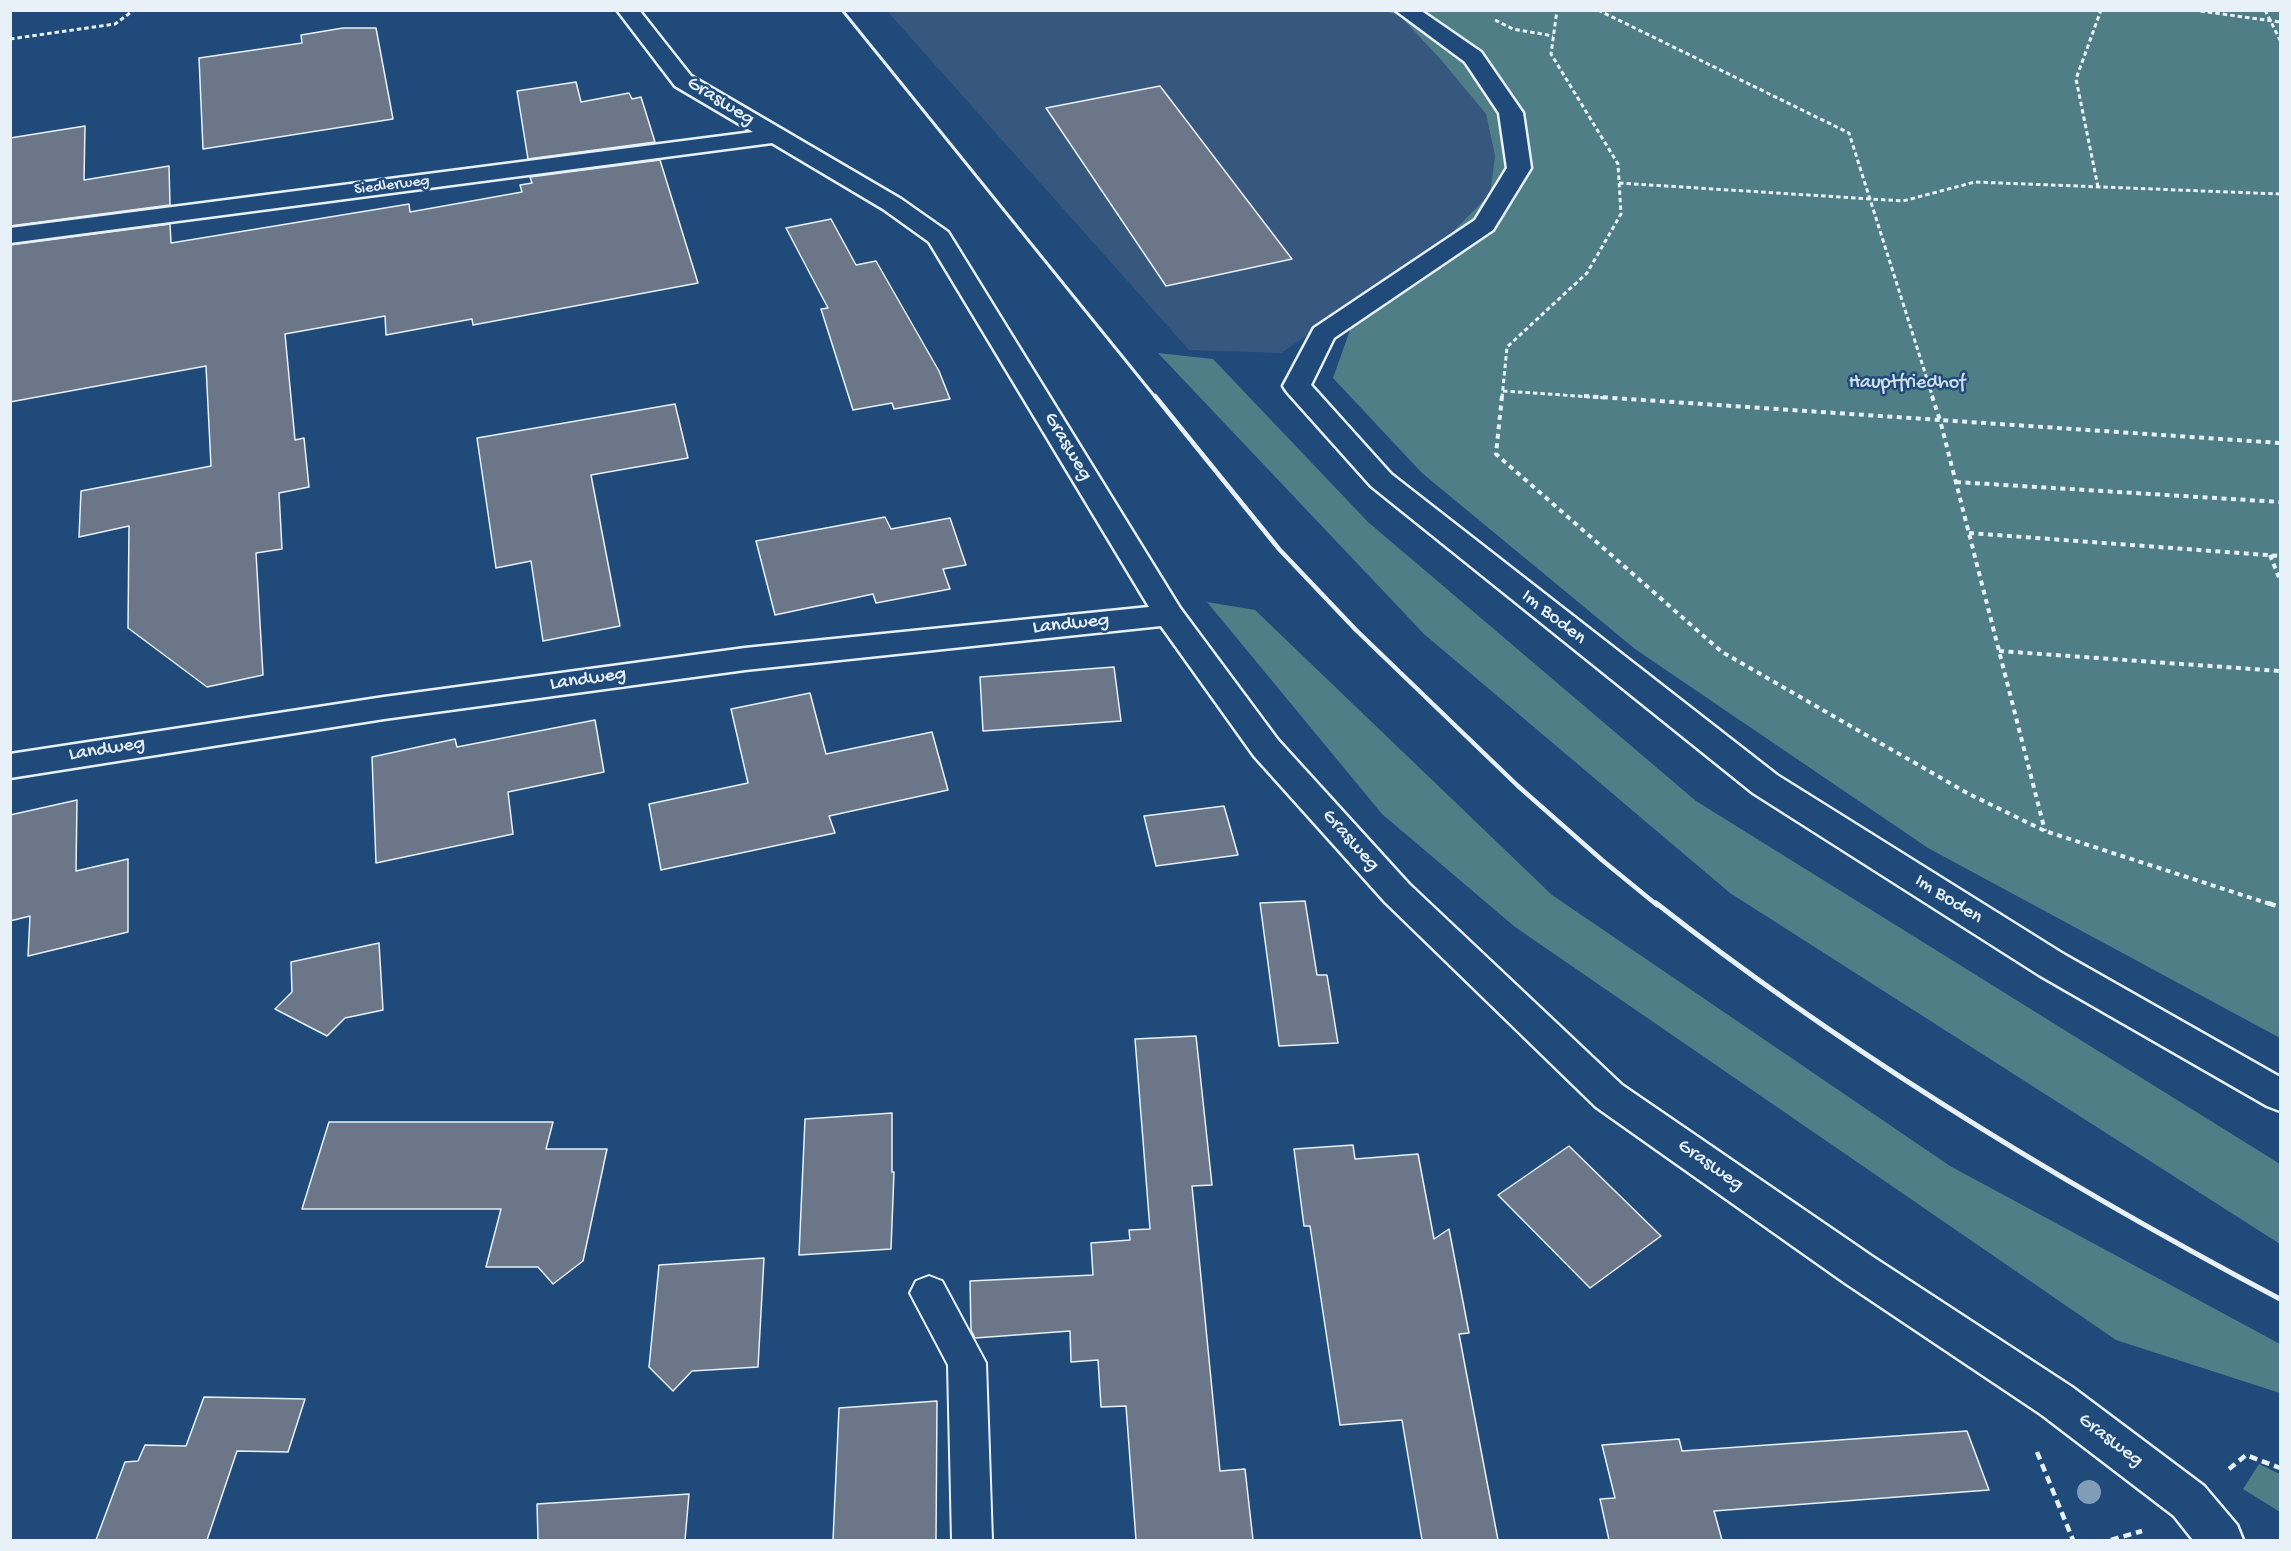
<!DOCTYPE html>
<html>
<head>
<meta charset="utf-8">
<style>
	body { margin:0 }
	#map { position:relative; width:2291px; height:1551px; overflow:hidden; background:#1f4a7a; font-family:"Gochi Hand",sans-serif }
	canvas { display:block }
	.frame { position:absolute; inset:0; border:12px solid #e8f1f8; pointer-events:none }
</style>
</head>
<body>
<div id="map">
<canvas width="2291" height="1551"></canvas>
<div class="frame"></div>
</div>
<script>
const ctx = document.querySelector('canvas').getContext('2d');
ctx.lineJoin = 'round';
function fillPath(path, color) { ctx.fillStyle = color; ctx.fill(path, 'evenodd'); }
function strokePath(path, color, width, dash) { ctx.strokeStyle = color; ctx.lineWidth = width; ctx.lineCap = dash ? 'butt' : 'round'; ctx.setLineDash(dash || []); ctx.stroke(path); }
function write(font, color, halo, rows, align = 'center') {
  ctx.font = font + ' "Gochi Hand",sans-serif'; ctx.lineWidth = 5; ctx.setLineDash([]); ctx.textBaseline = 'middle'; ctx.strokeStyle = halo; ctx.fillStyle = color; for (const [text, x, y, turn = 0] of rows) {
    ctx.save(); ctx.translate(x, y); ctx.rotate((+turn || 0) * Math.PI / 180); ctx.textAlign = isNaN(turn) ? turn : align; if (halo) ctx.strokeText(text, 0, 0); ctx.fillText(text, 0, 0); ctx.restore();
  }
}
const built = new Path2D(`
	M887 11H1385L1400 16 1442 61 1486 114 1495 156 1490 195 1436 249 1281 353 1189 350Z`);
const green = new Path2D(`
	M1385 11H2280V1038L1928 848 1635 649 1422 473 1333 378 1360 302 1436 249 1490 194 1495 156 1486 114 1442 61 1400 16Z
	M1158 353 1213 359 1368 522 1696 801 2280 1164V1244L1730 893 1424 634Z
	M1207 602 1255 610 1552 895 1950 1166 2280 1344V1393L2116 1340 1515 927 1382 814Z
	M2259 1464 2280 1474V1512L2243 1489Z`);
const building = new Path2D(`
	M343 28H376L393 119 203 149 199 58 302 43 301 35Z
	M576 82 581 102 629 93 632 99 641 97 655 142 528 159 517 91Z
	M1160 86 1292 259 1166 286 1046 108Z
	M85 126 84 180 169 166 170 205 10 226V138Z
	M660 160 698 283 473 325 472 319 386 335 385 316 285 334 295 440 304 438 309 487 279 493 282 549 256 553 263 675 207 687 128 628 129 526 79 537 81 491 211 466 206 366 10 402V245L170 224 171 243 409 204 410 212 522 192 520 185 532 183 530 177Z
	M831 219 856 265 876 261 939 371 950 399 894 409 892 403 853 410 821 309 828 308 786 228Z
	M675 404 688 458 591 475 620 626 543 641 531 561 496 568 477 438Z
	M885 517 891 529 950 518 966 565 943 569 950 589 876 603 873 594 775 615 756 541Z
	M1114 667 1121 721 983 731 980 677Z
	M810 693 826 754 932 732 948 790 829 816 835 833 661 870 649 804 748 783 731 709Z
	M595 720 604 772 508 792 513 834 376 863 372 757 455 739 457 747Z
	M77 800 76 871 128 859V932L28 956 30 916 10 921V815Z
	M1224 806 1238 855 1156 866 1144 816Z
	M1305 901 1317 975H1327L1338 1043 1279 1046 1260 903Z
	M379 943 383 1010 345 1018 327 1036 275 1009 292 992 291 962Z
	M1196 1036 1212 1185 1192 1186 1220 1471 1245 1469 1253 1540H1136L1126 1406 1101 1407 1098 1360 1071 1362 1070 1331 975 1338 971 1330 970 1281 1093 1275 1091 1243 1130 1240 1129 1230 1150 1229 1135 1039Z
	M892 1113V1172H894L891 1249 799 1255 805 1119Z
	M329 1122H553L546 1149H607L583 1261 553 1284 538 1267H486L501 1209H302Z
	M1353 1145 1355 1159 1418 1154 1434 1239 1449 1229 1469 1333 1459 1334 1498 1540H1422L1402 1420 1340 1425 1310 1226H1304L1294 1149Z
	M1569 1146 1661 1236 1590 1288 1498 1195Z
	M764 1258 758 1367 692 1371 673 1391 649 1367 659 1265Z
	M204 1397 305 1399 288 1452 237 1451 207 1540H96L125 1462 138 1461 145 1445 186 1446Z
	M937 1401 936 1540H833L839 1408Z
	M1967 1431 1989 1490 1714 1511 1722 1540H1609L1600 1499 1615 1498 1602 1445 1679 1439 1682 1451Z
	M689 1494 685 1540H538L537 1504Z`);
const pathFar2 = new Path2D(`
	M1598 10 1849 133 1933 398
	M2193 10 2280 22
	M2265 10 2280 40
	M1495 20 1513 29 1553 36
	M10 39 115 24 134 10
	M1619 183 1903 201 1975 182 2280 194
	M2098 187 2076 79 2101 10
	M1503 391 1606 398
	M1502 398 1507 347 1587 273 1621 214 1618 164 1551 54 1557 10`);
const pathFar1 = new Path2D(`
	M1502 396 1496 454 1722 652 1967 793 2045 831 2273 905
	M1584 396 1940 420 2045 831
	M1932 396 1940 420 2280 443
	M1956 482 2280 502
	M1969 533 2280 556
	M2270 555 2280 580
	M1999 651 2280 671`);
const path = new Path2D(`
	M2268 903 2280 907
	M2037 1452 2073 1540
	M2229 1469 2246 1455 2280 1468
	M2111 1540 2142 1531`);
const service = new Path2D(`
	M929 1276 942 1281 986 1363 992 1540H952L948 1365 910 1293 916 1281Z`);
const minor = new Path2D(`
	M617 10H639L691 76 901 199 948 232 1180 608 1278 740 1409 884 1622 1085 1873 1257 2072 1387 2204 1486 2237 1525 2243 1540H2193L2174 1516 2042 1415 1845 1283 1596 1107 1385 902 1254 756 1161 626 745 670 384 719 10 778V754L384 697 745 648 1149 607 929 242 883 209 772 143 10 243V228L753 132 675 86Z
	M1395 10H1420L1481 52 1523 113 1531 168 1493 230 1334 338 1311 385 1391 474 1777 775 2065 955 2280 1077V1111L2267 1106 2039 975 1753 793 1371 486 1287 392 1283 386 1314 328 1475 220 1507 168 1499 113 1465 62Z`);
const railFar2 = new Path2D(`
	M842 10 1156 398`);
const railFar1 = new Path2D(`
	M1155 396 1279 549 1356 630 1518 786 1602 860 1657 905`);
const rail = new Path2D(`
	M1656 903C1850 1055 2063 1184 2280 1299`);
const trees = [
	[2089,1492]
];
const farStreetnames = [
	["Siedlerweg",392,186,-7]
];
const streetNames = [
	["Grasweg",720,102,32],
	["Grasweg",1067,447,59],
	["Im Boden",1553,618,38],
	["Landweg",1071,625,-6],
	["Landweg",588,680,-8],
	["Landweg",107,750,-9],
	["Grasweg",1350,841,48],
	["Im Boden",1948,900,32],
	["Grasweg",1710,1166,35],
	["Grasweg",2110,1441,37]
];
const parkNames = [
	["Hauptfriedhof",1907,384]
];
fillPath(built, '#36587e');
fillPath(green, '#507e87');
fillPath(building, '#6b7789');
strokePath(building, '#e8f1f8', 1.5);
strokePath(service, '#e8f1f8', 4);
strokePath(minor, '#e8f1f8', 5);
strokePath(pathFar2, '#e8f1f8', 3, [4.5, 3]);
strokePath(pathFar1, '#e8f1f8', 4, [5, 4.5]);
strokePath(path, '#e8f1f8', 4.5, [8, 5]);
fillPath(service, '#1f4a7a');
fillPath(minor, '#1f4a7a');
strokePath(railFar2, '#e8f1f8', 3);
strokePath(railFar1, '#e8f1f8', 4.5);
strokePath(rail, '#e8f1f8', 5);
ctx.fillStyle = '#819cb6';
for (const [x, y] of trees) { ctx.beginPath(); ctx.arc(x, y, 12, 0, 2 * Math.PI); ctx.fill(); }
write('16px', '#e8f1f8', '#1f4a7a', farStreetnames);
write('20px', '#e8f1f8', '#1f4a7a', streetNames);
write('20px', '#d1e0e7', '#1f4a7a', parkNames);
</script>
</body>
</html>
